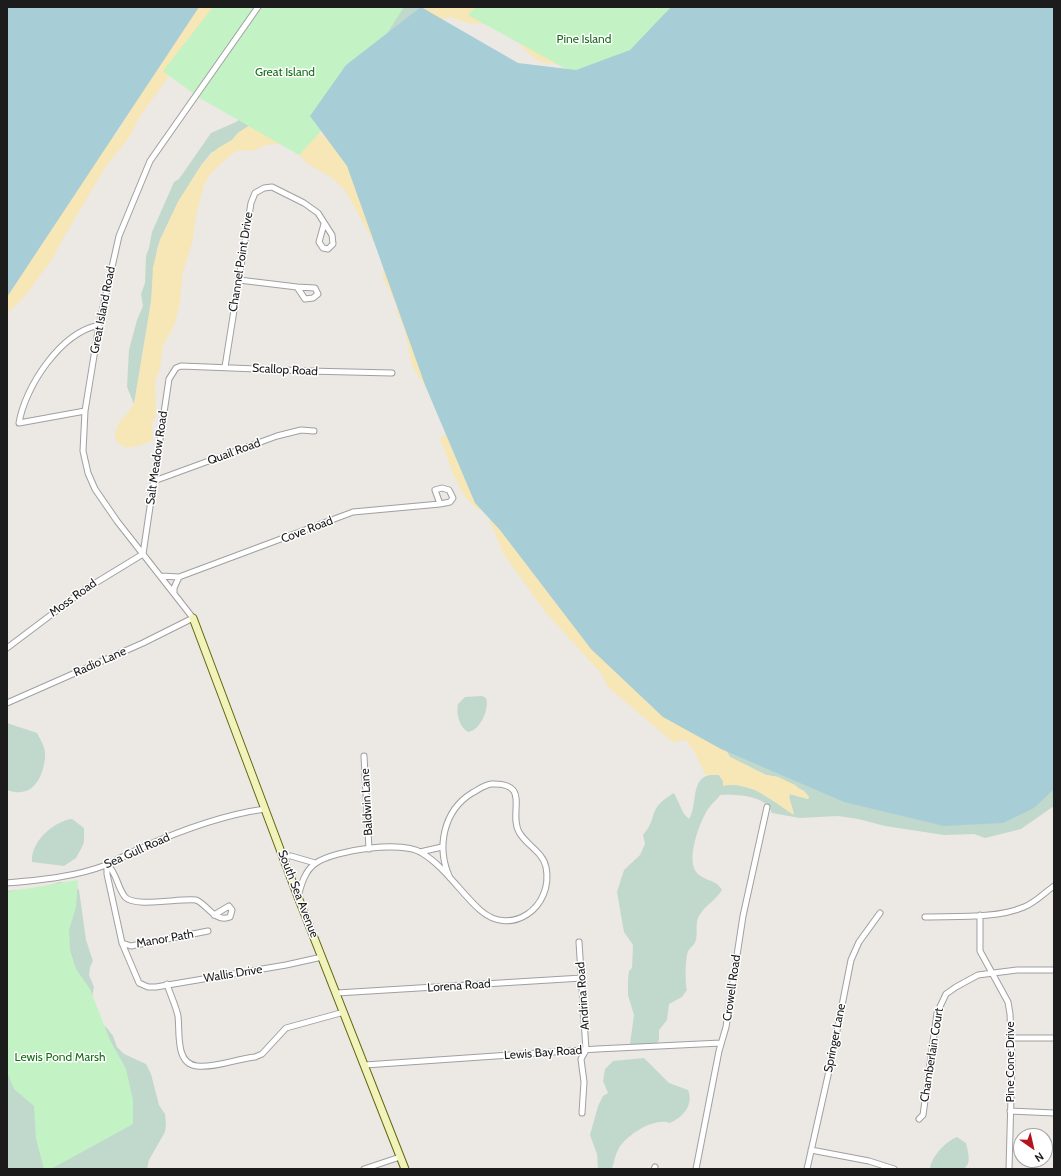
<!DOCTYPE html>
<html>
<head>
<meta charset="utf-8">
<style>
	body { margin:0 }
	#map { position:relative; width:1061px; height:1176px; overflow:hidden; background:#ece8e3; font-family:Cabin,sans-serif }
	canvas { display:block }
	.frame { position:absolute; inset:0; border:8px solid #1c1c1c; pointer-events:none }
	.north { position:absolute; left:1013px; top:1128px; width:40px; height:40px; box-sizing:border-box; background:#fff; border:1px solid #a4a4a4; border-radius:50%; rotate:146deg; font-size:11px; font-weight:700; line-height:16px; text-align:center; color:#1c1c1c }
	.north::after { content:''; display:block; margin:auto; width:14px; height:18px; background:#b4141e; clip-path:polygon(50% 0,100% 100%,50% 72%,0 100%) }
</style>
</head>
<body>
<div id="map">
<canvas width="1061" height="1176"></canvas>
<div class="frame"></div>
<div class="north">N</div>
</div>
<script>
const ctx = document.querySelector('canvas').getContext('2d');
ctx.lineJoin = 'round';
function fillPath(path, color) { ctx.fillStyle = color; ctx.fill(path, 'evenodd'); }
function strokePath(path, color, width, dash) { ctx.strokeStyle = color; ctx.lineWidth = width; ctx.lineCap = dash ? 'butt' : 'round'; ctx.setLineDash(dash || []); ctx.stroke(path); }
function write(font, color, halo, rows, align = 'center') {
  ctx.font = font + ' Cabin,sans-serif'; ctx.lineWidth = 3; ctx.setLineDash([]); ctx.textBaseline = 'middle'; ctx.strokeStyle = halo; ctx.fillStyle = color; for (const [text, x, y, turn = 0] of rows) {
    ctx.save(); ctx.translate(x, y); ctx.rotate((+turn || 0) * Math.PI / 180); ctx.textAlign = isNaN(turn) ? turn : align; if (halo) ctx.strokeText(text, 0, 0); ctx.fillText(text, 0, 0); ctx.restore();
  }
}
const wetland = new Path2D(`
	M386 7H422L410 22 238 133 232 140 211 153 202 164 178 202 160 240 157 249 151 302 134 404 127 387 129 350 137 320 143 306 141 294 145 283 146 256 149 248 152 232 174 182 179 179 211 133 236 122Z
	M482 696 486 698C490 708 480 731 468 732 459 727 456 713 458 704L465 697Z
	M7 723 37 733C41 741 46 748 45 757 43 780 31 799 7 790Z
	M721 742 1054 775V806L1021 829 985 838 974 834 944 835 885 826 858 819 838 816 800 818 772 813C766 795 736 794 720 795 717 800 712 803 708 809 700 821 685 860 697 873 704 881 716 879 722 890 716 900 707 904 701 913 694 922 698 930 696 940 695 944 691 947 689 950 685 954 685 984 687 990L682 997 669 1004 667 1020 659 1030V1040L656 1045 634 1048 630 1044 634 1015 628 995V980L629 971 632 968 633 945 624 932 617 892 624 870 640 855 645 844 643 835C659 817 646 809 674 793L684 814 689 819C699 803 688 771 719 775L723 781 756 790 794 814 789 797 790 794 808 799 809 797 804 791 778 777 766 775 730 757Z
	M72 819 84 828V842L82 847 76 858 64 866 32 862C30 842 54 821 72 819Z
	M60 882 73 884 79 890 86 940 93 961 90 967 89 975 94 987 91 1002 99 1022 107 1028 113 1036 117 1047 124 1054 146 1064 151 1074 159 1105 165 1114 166 1125 165 1132 149 1160 147 1169H7V891L40 888Z
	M644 1058 669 1083 688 1090C694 1105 683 1117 670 1123 654 1117 627 1135 619 1148 615 1155 614 1162 612 1169H598L597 1154 590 1135 598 1106 603 1096 608 1093 603 1081 605 1069 613 1061Z
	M957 1137 966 1143C968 1153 972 1162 964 1169H930C931 1157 946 1141 957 1137Z`);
const sand = new Path2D(`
	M193 7H213L172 72 140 116 130 136 106 166 62 240 54 256 26 295 7 314V288L102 150 117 133Z
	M422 7H471L476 9 566 65 546 63 535 59 507 32 485 24 468 23 450 17 425 24 410 22Z
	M250 125 317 133 330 137 352 171 440 404 427 389 413 368 403 325 397 313 396 304 383 278V265L375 244 345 190 331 177 308 164 292 147 279 144 266 145 252 151 240 150 233 153 212 172 204 185 196 215 193 239 182 276 180 303 174 326 163 345 160 369 155 381 156 417 152 422V431L153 440C140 445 125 454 115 439 115 419 130 416 135 400L151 302 153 267 160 240 178 202 202 164 218 148 232 140 238 133Z
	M450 431 483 508 478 510 465 497 453 474 440 438Z
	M498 518 721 742 730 757 766 775 778 777 795 785 809 797 808 799 790 794 789 797 794 815C772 801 751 780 723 786V781L719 775 713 774 706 776 696 755 687 741 680 740 674 743 608 687 601 673 546 613 503 553 494 530 489 522Z`);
const park = new Path2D(`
	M213 7H404L333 118 299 155 198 97 163 71Z
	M476 7H683L638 45 592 73 566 69 468 15Z
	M78 880 76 907 69 930 70 950 76 969 90 989 110 1040 126 1069 133 1100V1124L51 1169H44L36 1139 34 1106 14 1089 7 1072V892Z`);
const water = new Path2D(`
	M7 7H199L7 297Z
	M421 7 518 63 576 70 630 50 671 7H1054V789L1034 808 1003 823 944 826 844 802 721 749 663 717 591 649 500 530 475 503 425 385 347 166 310 116 346 65Z`);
const street = new Path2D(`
	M239 280 297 287
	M297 287 315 288 318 294 313 298 305 299Z
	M225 367 251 203 255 193 264 188 272 187 304 203 318 213 332 235 333 244 328 249 323 248 319 242 324 224
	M85 411 19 423C25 387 60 333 99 325
	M154 481 277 436 301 430 314 431
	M161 576 179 577
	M174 592V588L179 577 353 512 440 504 450 502 453 498 449 490 442 488 435 490 440 504
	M7 648 84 590 143 554 169 379 176 368 181 366 308 371 392 373
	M7 703 143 643 193 618 117 521 95 489 88 473 83 451 85 411 99 325 119 236 150 161 258 7
	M364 756 369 849
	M420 852 442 847
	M282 856H291L315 863
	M107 864V874L122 943 139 983 148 987H156L286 965 322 957
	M107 864C117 873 117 887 125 897 135 908 180 898 196 900 208 905 215 923 230 917L232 910 229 906 214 915
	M7 883C40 880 75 877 106 865 117 860 128 854 139 849 179 831 221 815 265 809
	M298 897C301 885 305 870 316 863 335 850 402 840 422 853 445 867 460 892 480 910 511 938 554 907 546 867 543 852 526 845 519 832 508 813 532 782 491 784 484 785 478 790 472 793 443 811 436 848 450 878
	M980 915V951L1008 1002 1010 1014 1012 1061 1009 1169
	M925 917C955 916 996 919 1024 907 1035 903 1044 893 1054 886
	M579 942 586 1050
	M122 943 131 946 208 931
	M167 984C170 994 176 1006 178 1016 180 1032 175 1064 197 1066 216 1068 236 1059 255 1057L262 1054 286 1028 344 1012
	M337 993 582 978
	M1012 1038H1054
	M365 1065 597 1049 721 1043
	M1010 1111 1054 1113
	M582 1113 584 1082 581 1059 586 1050
	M919 1119 923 1115 937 1013 946 994 956 987 978 975 1017 970H1054
	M811 1150 869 1161 894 1169
	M364 1169 400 1157
	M654 1169 655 1167
	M696 1169 719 1051 726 1027 743 916 767 807
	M807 1169 829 1071 851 960 859 942 880 913`);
const secondary = new Path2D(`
	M193 618 298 897 405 1169`);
const parkNames = [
	["Pine Island",584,39],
	["Great Island",285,72],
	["Lewis Pond Marsh",60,1057]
];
const streetNames = [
	["Channel Point Drive",241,262,-81],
	["Great Island Road",103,310,-79],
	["Scallop Road",285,370,3],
	["Quail Road",234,452,-20],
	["Salt Meadow Road",157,458,-82],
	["Cove Road",307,530,-21],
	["Moss Road",73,598,-36],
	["Radio Lane",100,662,-24],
	["Baldwin Lane",367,802,-93],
	["Sea Gull Road",137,851,-24],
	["South Sea Avenue",298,894,69],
	["Manor Path",165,939,-10],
	["Wallis Drive",233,974,-9],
	["Lorena Road",459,986,-4],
	["Crowell Road",732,988,-82],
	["Andrina Road",583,996,-94],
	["Springer Lane",835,1038,-79],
	["Lewis Bay Road",543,1053,-4],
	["Chamberlain Court",932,1055,-81],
	["Pine Cone Drive",1010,1062,-90]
];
fillPath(wetland, '#c1d9cc');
fillPath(sand, '#f7e6b6');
fillPath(park, '#c3f3c4');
fillPath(water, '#a7ced6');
strokePath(street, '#a0a0a0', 7);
strokePath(secondary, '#63670f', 9);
strokePath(street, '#fff', 5);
strokePath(secondary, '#f2f2bb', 7);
write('12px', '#166e18', '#fff', parkNames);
write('12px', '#1c1c1c', '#fff', streetNames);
</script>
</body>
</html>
